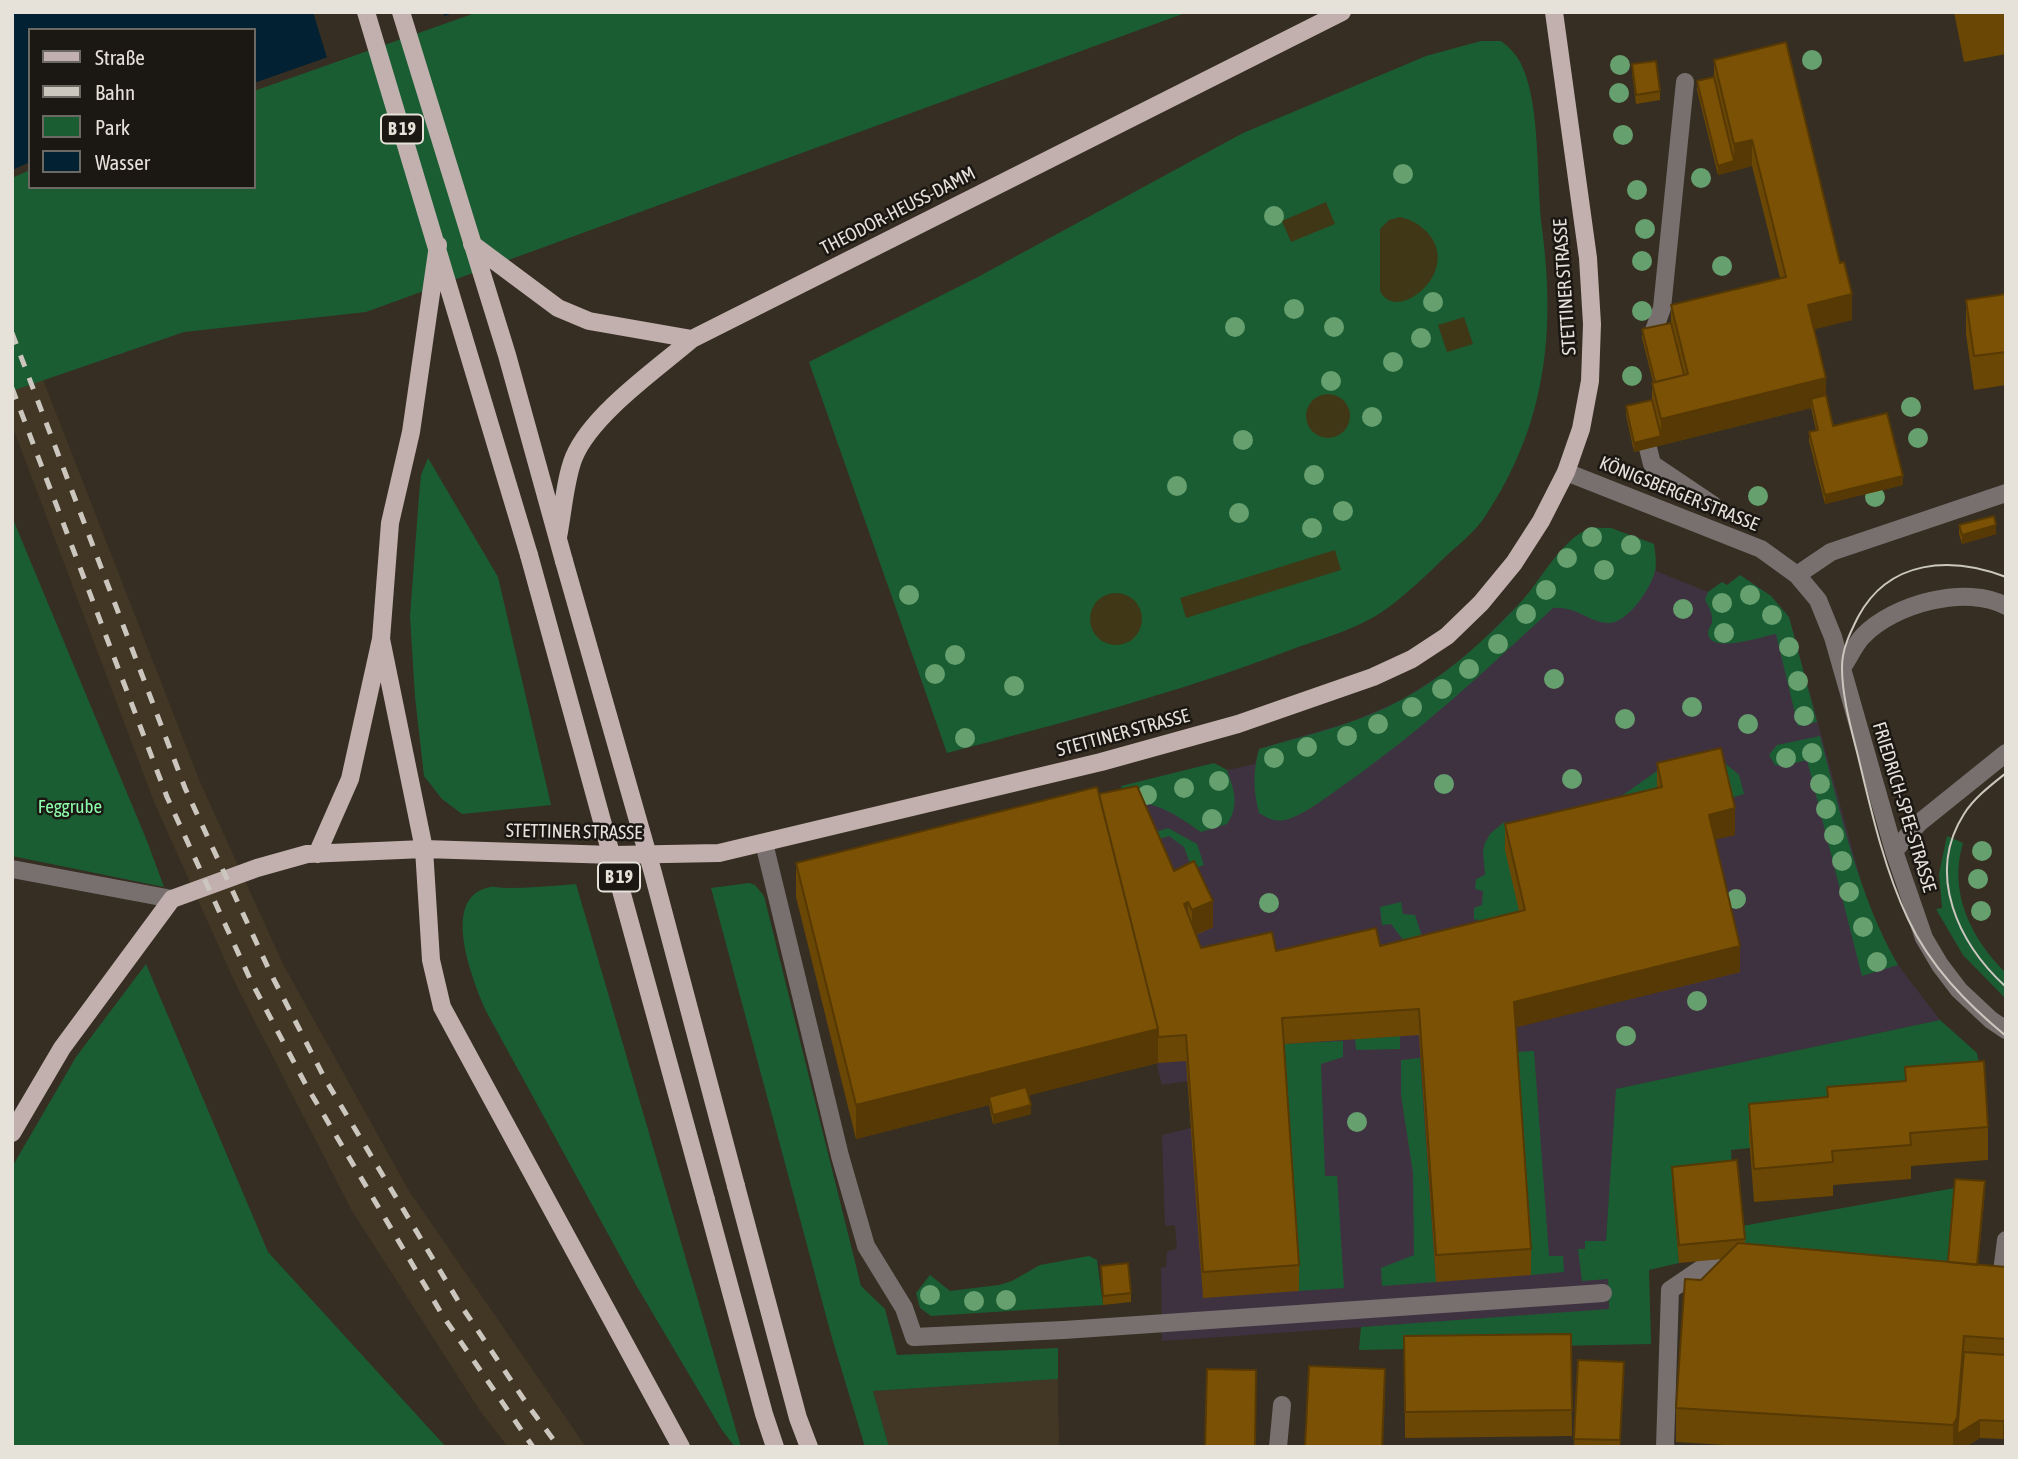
<!DOCTYPE html>
<html>
<head>
<meta charset="utf-8">
<style>
	body { margin:0 }
	#map { position:relative; width:2018px; height:1459px; overflow:hidden; background:#362e22; font-family:"Asap Condensed",sans-serif }
	canvas { display:block }
	.frame { position:absolute; inset:0; border:14px solid #e6e1d9; pointer-events:none }
	.legend { position:absolute; left:28px; top:28px; width:228px; height:161px; box-sizing:border-box; background:#1b1712; border:2px solid #6c6862; margin:0; padding:9px 12px; list-style:none; font-size:21px; color:#e6e1d9 }
	.legend li { display:flex; align-items:center; gap:14px; height:35px }
	.legend b { width:35px; border:2px solid #6c6862 }
</style>
</head>
<body>
<div id="map">
<canvas width="2018" height="1459"></canvas>
<div class="frame"></div>
<ul class="legend">
<li><b style="height:9px;background:#c1b0ae"></b>Straße</li>
<li><b style="height:9px;background:#ccc7be"></b>Bahn</li>
<li><b style="height:19px;background:#1b5d33"></b>Park</li>
<li><b style="height:19px;background:#022132"></b>Wasser</li>
</ul>
</div>
<script>
const ctx = document.querySelector('canvas').getContext('2d');
ctx.lineJoin = 'round';
function fillPath(path, color) { ctx.fillStyle = color; ctx.fill(path, 'evenodd'); }
function strokePath(path, color, width, dash) { ctx.strokeStyle = color; ctx.lineWidth = width; ctx.lineCap = dash ? 'butt' : 'round'; ctx.setLineDash(dash || []); ctx.stroke(path); }
function write(font, color, halo, rows, align = 'center') {
  ctx.font = font + ' "Asap Condensed",sans-serif'; ctx.lineWidth = 5; ctx.setLineDash([]); ctx.textBaseline = 'middle'; ctx.strokeStyle = halo; ctx.fillStyle = color; for (const [text, x, y, turn = 0] of rows) {
    ctx.save(); ctx.translate(x, y); ctx.rotate((+turn || 0) * Math.PI / 180); ctx.textAlign = isNaN(turn) ? turn : align; if (halo) ctx.strokeText(text, 0, 0); ctx.fillText(text, 0, 0); ctx.restore();
  }
}
const built = new Path2D(`
	M12 300 200 782 284 966 409 1191 586 1447H508L480 1411 352 1211 237 987 154 802 12 425Z
	M1058 1379 1059 1447H889L873 1391Z`);
const education = new Path2D(`
	M1611 528 1654 544 1656 571 1708 592 1722 582 1727 585 1740 575 1771 596 1789 617 1866 900 1883 938 1898 965 1940 1020 1617 1089 1606 1241H1585V1249H1579L1608 1279 1609 1310 1162 1341 1161 1268 1166 1267 1167 1251 1177 1249 1175 1225 1165 1226 1162 1135 1191 1128 1188 1081 1162 1085 1097 821 1125 803 1121 786 1214 763 1227 770 1255 764 1259 749 1350 722 1400 701 1445 672 1479 644 1522 601 1573 539 1590 529Z`);
const green = new Path2D(`
	M478 12H1188L366 312 184 332 12 391V178L30 170V187H254V91Z
	M1481 41H1501C1510 48 1517 55 1522 66 1541 107 1536 182 1542 229 1556 334 1545 426 1486 515 1476 531 1458 545 1444 558 1427 575 1393 607 1372 618 1347 632 1317 640 1290 650 1178 693 1062 723 947 753L809 362 976 278 1243 133 1426 56Z
	M428 458 498 577 551 805 462 814 442 799 424 776 415 697 410 616 419 496 421 475Z
	M12 517 147 841 164 887 12 856Z
	M1611 528 1654 544C1655 552 1657 563 1655 571 1651 588 1629 621 1610 623 1590 624 1578 606 1553 608 1487 669 1422 730 1348 782 1329 795 1310 811 1289 819 1276 823 1269 819 1259 813 1253 791 1253 771 1259 749 1307 735 1357 724 1401 700 1446 676 1485 640 1520 603 1540 582 1562 538 1589 529 1596 527 1604 528 1611 528Z
	M1740 575 1771 596 1789 617 1817 722 1798 726 1776 634C1764 636 1709 655 1708 633 1708 629 1711 626 1712 622 1713 614 1709 607 1705 600L1708 592 1722 582 1727 585Z
	M1820 736C1841 814 1858 895 1898 965L1862 976 1807 760 1783 766 1775 765 1769 755 1777 745Z
	M1720 759 1739 775 1744 794 1727 799 1524 930 1479 927 1478 919 1474 920V908L1482 905 1483 891 1475 889 1476 879 1485 875 1483 851 1485 843 1490 834 1503 823 1539 818 1613 802 1660 769Z
	M1214 763 1227 770C1234 790 1240 805 1227 824L1201 832C1178 816 1155 799 1125 803L1121 786Z
	M1168 828 1197 844 1204 865 1192 869 1184 847 1169 836 1150 842 1147 835Z
	M1947 836 1963 843C1948 892 1971 939 2006 973V999L1963 955 1936 909 1942 908 1939 874Z
	M749 883 755 885 764 896 861 1286 885 1309 897 1355 1058 1348V1379L873 1391 889 1447H865L832 1338 711 888Z
	M576 884 741 1447H735L722 1430 636 1285 486 1011C474 983 438 897 490 887 494 886 501 888 506 888 529 888 552 886 576 884Z
	M1401 902 1403 914 1415 915 1425 946 1404 941 1391 924 1382 925 1380 907Z
	M146 964 268 1252 446 1447H12V1167L76 1057Z
	M1940 1020 1977 1053 1983 1084 1750 1148 1731 1150 1732 1167 1672 1184 1679 1263 1649 1270 1651 1344 1359 1350 1361 1327 1609 1309 1608 1279 1582 1281 1578 1249H1585V1241H1606L1616 1089Z
	M1400 1036V1049L1356 1050 1355 1039Z
	M1343 1041V1057L1321 1064 1325 1176H1337L1344 1288 1299 1291 1282 1044Z
	M1534 1051 1549 1256H1563L1564 1272 1531 1275 1516 1052Z
	M1420 1058 1436 1282 1382 1286 1381 1268 1414 1255 1413 1173 1401 1095V1060Z
	M1955 1188 1947 1275 1745 1256 1742 1226Z
	M1089 1256 1097 1260 1103 1305 931 1316 920 1308 916 1293 930 1275 950 1291 999 1285 1012 1281 1040 1265Z`);
const sand = new Path2D(`
	M1326 202 1335 224 1291 242 1282 221Z
	M1400 217C1413 220 1423 226 1431 237 1458 275 1396 324 1380 291V229L1389 220Z
	M1464 317 1473 344 1447 352 1438 325Z
	M1306 416a22 22 0 1 1 44 0a22 22 0 1 1-44 0Z
	M1335 550 1341 570 1186 618 1180 598Z
	M1090 619a26 26 0 1 1 52 0a26 26 0 1 1-52 0Z`);
const water = new Path2D(`
	M12 12H456L254 83V30H30V162L12 170Z`);
const pier = new Path2D(`
	M313 12H443L446 20 328 61Z`);
const minor = new Path2D(`
	M1652 336 1662 308 1685 82
	M1648 448 1652 464 1713 505
	M1566 472 1761 549 1797 575 1818 600 1833 637 1894 851 1924 938 1940 965 1959 990 1991 1020 2006 1030
	M1797 575 1831 552 2006 493
	M1842 668C1849 658 1855 644 1863 636 1893 604 1967 584 2006 606
	M764 843 840 1156 866 1246 904 1308 914 1337 1064 1330 1603 1293
	M1894 851 1919 823 2006 753
	M12 869 172 899
	M2000 1288 2006 1240
	M1278 1447 1282 1405
	M1665 1447 1670 1290 1701 1269 1737 1267`);
const major = new Path2D(`
	M366 12 529 555
	M401 12 507 355 564 561
	M472 244 558 308 589 321 692 339
	M558 537C563 512 565 479 574 457 592 414 657 369 692 339L1342 12
	M381 639 424 849 431 960 442 1007 681 1447
	M317 854 350 779 381 639 390 523 411 432 438 245
	M12 1133 62 1048 172 899 257 868 307 854 424 849 613 855 719 853 1101 762 1238 724 1373 677 1412 659 1447 636 1481 603 1514 563 1541 521 1566 472 1581 429 1590 381 1592 324 1588 258 1554 12
	M736 1186 798 1418 809 1447
	M706 1200 764 1414 775 1447`);
const tram = new Path2D(`
	M2006 577C1951 556 1889 559 1858 617 1850 633 1842 649 1842 667 1842 697 1851 728 1858 756 1871 810 1884 868 1908 919 1930 966 1966 1003 2006 1036
	M2006 773C1991 785 1974 798 1964 814 1925 875 1959 944 2006 987`);
const rail = new Path2D(`
	M12 333 185 788 270 972 325 1079 460 1304 529 1407 559 1447
	M12 388 167 797 251 981 306 1085 443 1316 533 1447`);
const majorBridge = new Path2D(`
	M529 555 706 1200
	M564 561 653 873 736 1186`);
const trees = [
	[1812,60],
	[1620,65],
	[1619,93],
	[1623,135],
	[1403,174],
	[1701,178],
	[1637,190],
	[1274,216],
	[1645,229],
	[1642,261],
	[1722,266],
	[1433,302],
	[1294,309],
	[1642,311],
	[1235,327],
	[1334,327],
	[1421,338],
	[1393,362],
	[1632,376],
	[1331,381],
	[1911,407],
	[1372,417],
	[1918,438],
	[1243,440],
	[1314,475],
	[1177,486],
	[1758,496],
	[1875,497],
	[1343,511],
	[1239,513],
	[1312,528],
	[1592,537],
	[1631,545],
	[1567,558],
	[1604,570],
	[1546,590],
	[909,595],
	[1750,595],
	[1722,603],
	[1683,609],
	[1526,614],
	[1772,615],
	[1724,633],
	[1498,644],
	[1789,647],
	[955,655],
	[1469,669],
	[935,674],
	[1554,679],
	[1798,681],
	[1014,686],
	[1442,689],
	[1412,707],
	[1692,707],
	[1804,716],
	[1625,719],
	[1378,724],
	[1748,724],
	[1347,736],
	[965,738],
	[1307,747],
	[1812,753],
	[1274,758],
	[1786,758],
	[1572,779],
	[1219,781],
	[1444,784],
	[1820,784],
	[1184,788],
	[1147,795],
	[1826,809],
	[1212,819],
	[1834,835],
	[1982,851],
	[1842,861],
	[1978,879],
	[1849,892],
	[1736,899],
	[1269,903],
	[1981,911],
	[1863,927],
	[1877,962],
	[1697,1001],
	[1626,1036],
	[1357,1122],
	[930,1295],
	[1006,1300],
	[974,1301]
];
const wall = new Path2D(`
	M1954 12H2006V54L1964 62Z
	M1714 60 1852 320 1814 329 1826 395 1833 426 1903 485 1825 504 1809 441V432L1816 430 1811 408 1634 452 1626 415V406L1652 400V383L1653 382 1642 338V329L1671 323V305L1780 278 1752 166 1718 175 1697 90V81L1714 77Z
	M1632 64 1660 91V100L1636 104 1632 73Z
	M2006 294V385L1974 390 1966 334V300Z
	M1959 525 1996 534 1962 544 1959 534Z
	M1657 763 1735 835 1715 839 1740 972 1516 1027 1531 1249V1275L1436 1282 1419 1035 1284 1044 1299 1265V1291L1203 1298 1186 1061 1158 1063 1028 1095 1031 1114 993 1124 989 1105 856 1139 796 897V863L1099 794 1174 871 1213 927 1196 935 1201 948 1276 951 1380 946 1519 911 1505 850V824L1657 788Z
	M1905 1067 1988 1127V1160L1911 1166V1179L1833 1185V1196L1754 1202 1749 1137V1104L1827 1097V1087L1905 1081Z
	M1672 1167 1745 1239V1244L1948 1262 1985 1190 1978 1265 2006 1267V1438L2003 1439 1980 1438 1965 1447H1757L1676 1442V1408L1701 1280 1722 1259 1679 1263 1672 1184Z
	M1101 1266 1131 1293V1302L1103 1305Z
	M1571 1334 1572 1436 1405 1438 1404 1336Z
	M1578 1360 1624 1380 1620 1447H1574Z`);
const shadedWall = new Path2D(`
	M1752 140V166L1718 175V166L1734 161V144Z
	M1852 294V320L1808 331V305Z
	M1826 378V404L1811 399V408L1634 452V443L1661 436V419Z
	M1903 476V485L1825 504V495Z
	M1996 525V534L1962 544V535Z
	M1735 808V835L1709 841V815Z
	M1213 901V927L1192 936V910Z
	M1188 902V928L1184 904Z
	M1740 946V972L1514 1028V1002Z
	M1158 1029V1063L991 1105 989 1097V1105L856 1139V1105Z
	M1031 1105V1114L993 1124V1115Z
	M1985 1181V1190L1977 1278V1269Z
	M1964 1336V1369L1980 1420V1438L1965 1447H1953V1425Z
	M1624 1362V1380L1620 1447Z
	M1385 1369V1395L1383 1447H1382Z
	M2006 1420V1438L2003 1439V1421Z`);
const building = new Path2D(`
	M1786 42 1840 263 1844 262 1852 294 1808 305 1826 378 1661 419 1652 383 1688 374 1671 305 1786 277 1752 140 1734 144 1714 60Z
	M1656 61 1660 91 1636 95 1632 64Z
	M1714 77 1734 161 1718 166 1697 81Z
	M2006 294V352L1974 356 1966 300Z
	M1671 323 1684 375 1655 382 1642 329Z
	M1826 395 1833 426 1887 413 1903 476 1825 495 1809 432 1818 430 1811 399Z
	M1652 400 1661 436 1634 443 1626 406Z
	M1994 516 1996 525 1962 535 1959 525Z
	M1721 748 1735 808 1709 815 1740 946 1514 1002 1531 1249 1436 1255 1419 1009 1388 1011 1282 1018 1299 1265 1203 1272 1186 1035 1158 1037V1029L1099 794 1137 786 1174 871 1194 861 1213 901 1192 910 1188 902 1184 904 1201 948 1272 932 1276 951 1376 928 1380 946 1525 910 1505 824 1662 787 1657 763Z
	M1097 787 1158 1029 856 1105 796 863Z
	M1984 1061 1988 1127 1910 1133 1911 1145 1832 1151 1833 1162 1754 1169 1749 1104 1828 1097 1827 1087 1906 1081 1905 1067Z
	M1026 1087 1031 1105 993 1115 989 1097Z
	M1737 1160 1745 1239 1679 1245 1672 1167Z
	M1955 1179 1985 1181 1977 1265 1948 1262Z
	M1738 1243 2006 1267V1339L1964 1336 1957 1418 1953 1425 1676 1408 1685 1279 1701 1280Z
	M1128 1263 1131 1293 1103 1296 1101 1266Z
	M1571 1334 1572 1410 1405 1412 1404 1336Z
	M1964 1352 2006 1355V1420L2003 1421 1980 1420 1957 1434Z
	M1578 1360 1624 1362 1620 1440 1574 1439Z
	M1309 1366 1385 1369 1382 1447H1305Z
	M1207 1369 1256 1370 1255 1447H1205Z`);
const shields = [
	[402,129,42],
	[619,877,42]
];
const shieldNames = [
	["B 19",402,129],
	["B 19",619,877]
];
const streetNames = [
	["THEODOR-HEUSS-DAMM",898,211,-27],
	["STETTINER STRASSE",1565,287,-94],
	["KÖNIGSBERGER STRASSE",1679,494,22],
	["STETTINER STRASSE",1123,733,-15],
	["FRIEDRICH-SPEE-STRASSE",1904,807,73],
	["STETTINER STRASSE",574,832,1]
];
const parkNames = [
	["Feggrube",70,807]
];
fillPath(built, '#423625');
fillPath(education, '#3f3240');
fillPath(green, '#1b5d33');
fillPath(sand, '#3f3716');
fillPath(water, '#022132');
fillPath(pier, '#362e22');
strokePath(minor, '#78706f', 18);
strokePath(major, '#c1b0ae', 18);
strokePath(tram, '#ccc7be', 2);
strokePath(rail, '#ccc7be', 5, [12, 12]);
strokePath(majorBridge, '#c1b0ae', 18);
ctx.fillStyle = '#65a06e';
for (const [x, y] of trees) { ctx.beginPath(); ctx.arc(x, y, 10, 0, 2 * Math.PI); ctx.fill(); }
fillPath(wall, '#6a4704');
fillPath(shadedWall, '#563904');
fillPath(building, '#7b5205');
strokePath(building, '#563904', 2);
for (const [x, y, w] of shields) { const box = new Path2D(); box.roundRect(x - w / 2, y - 14.5, w, 29, 5); ctx.fillStyle = '#1b1712'; ctx.fill(box); strokePath(box, '#e6e1d9', 2); }
write('bold 18px', '#e6e1d9', null, shieldNames);
write('19px', '#e6e1d9', '#1b1712', streetNames);
write('19px', '#8cfdac', '#1b1712', parkNames);
</script>
</body>
</html>
